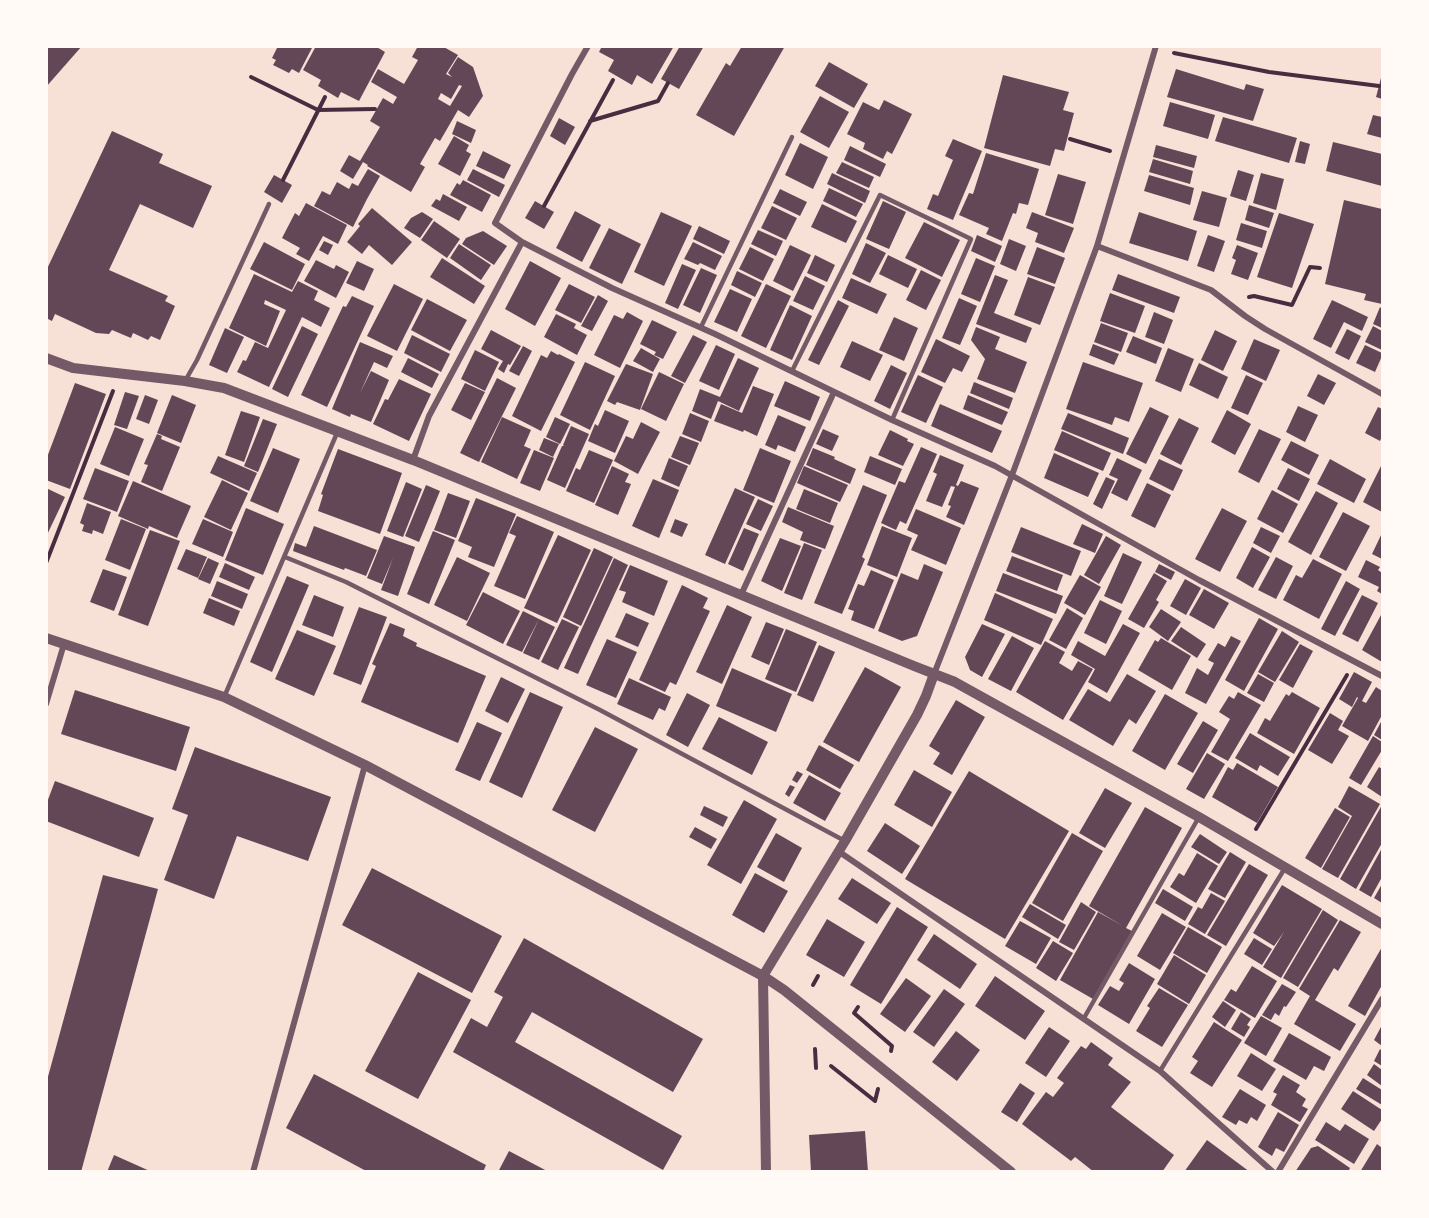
<!DOCTYPE html>
<html>
<head>
<meta charset="utf-8">
<style>
	body { margin:0 }
	#map { position:relative; width:1429px; height:1218px; overflow:hidden; background:#f7e1d7; font-family:"Roboto Serif",serif }
	canvas { display:block }
	.frame { position:absolute; inset:0; border:48px solid #fffaf5; pointer-events:none }
</style>
</head>
<body>
<div id="map">
<canvas width="1429" height="1218"></canvas>
<div class="frame"></div>
</div>
<script>
const ctx = document.querySelector('canvas').getContext('2d');
ctx.lineJoin = 'round';
function fillPath(path, color) { ctx.fillStyle = color; ctx.fill(path, 'evenodd'); }
function strokePath(path, color, width, dash) { ctx.strokeStyle = color; ctx.lineWidth = width; ctx.lineCap = dash ? 'butt' : 'round'; ctx.setLineDash(dash || []); ctx.stroke(path); }
const building = new Path2D(`
	M46 46H82L46 87Z
	M278 46H313L299 73 292 69 289 73 273 65 276 60 272 58Z
	M316 46H375L385 52 359 101 341 92 338 98 318 86 321 80 303 70Z
	M418 46H442L458 55 446 74 452 77 448 73 458 57 473 67 483 96 469 117 458 110 440 141 435 138 420 164 425 167 411 192 367 166 368 165 363 162 353 179 340 171 349 155 360 161 380 127 370 121 383 98 393 104 397 97 371 82 378 69 404 84 418 60 412 57ZM459 85 462 86 450 106 438 99 441 93 451 99Z
	M602 46H674L652 84 637 75 632 85 608 71 614 60 599 52Z
	M680 46H704L679 89 661 79Z
	M742 46H785L734 136 696 115 726 63 730 66Z
	M829 62 868 84 854 108 815 86Z
	M1176 69 1244 90 1246 84 1264 89 1253 121 1167 97Z
	M1382 74V99L1376 97Z
	M1003 75 1069 92 1063 110 1074 113 1064 151 1055 149 1050 166 984 148Z
	M820 96 849 112 829 148 800 132Z
	M884 100 912 114 892 154 887 151 883 159 863 149 865 143 847 134 863 102 879 110Z
	M1170 102 1215 115 1208 139 1163 126Z
	M1373 115 1382 117V138L1367 134Z
	M1223 117 1297 138 1289 163 1215 141Z
	M559 118 575 127 565 145 550 136Z
	M457 121 476 130 471 143 452 134Z
	M112 131 163 154 159 163 212 186 193 228 140 204 109 270 168 296 165 301 175 306 160 340 151 336 148 340 133 333 131 338 112 330 109 334 96 333 55 314 52 321 46 318V271Z
	M454 136 469 145 466 151 471 154 460 176 438 164Z
	M953 139 982 151 953 220 927 209 933 194 938 196 953 160 945 156Z
	M1300 141 1310 144 1305 164 1295 162Z
	M1333 142 1382 154V186L1326 171Z
	M800 143 828 157 813 189 785 175Z
	M1156 145 1197 156 1194 168 1153 157Z
	M850 146 886 164 880 177 844 160Z
	M483 151 511 165 504 179 476 166Z
	M986 153 1039 169 1028 205 1019 203 1016 214 1013 213 1002 241 986 234 989 228 959 215 969 193 973 194Z
	M1153 159 1193 171 1190 184 1149 172Z
	M842 162 874 177 869 188 836 173Z
	M368 169 380 176 367 199 353 227 314 206 322 191 330 195 337 182 349 189 352 183 358 186Z
	M473 169 505 185 499 197 467 180Z
	M1238 170 1254 175 1246 201 1230 196Z
	M832 173 870 191 865 203 827 184Z
	M1261 173 1284 179 1276 210 1253 203Z
	M1058 174 1086 182 1073 224 1045 215Z
	M274 175 292 185 282 203 264 192Z
	M1149 175 1194 188 1190 205 1144 191Z
	M463 180 491 195 482 212 450 195 457 183 460 185Z
	M829 188 863 204 856 217 823 201Z
	M780 189 807 202 800 216 773 203Z
	M1202 191 1227 198 1219 227 1193 220Z
	M443 194 467 207 459 221 431 206 436 199 440 201Z
	M1344 200 1382 209V304L1364 300 1366 294 1325 284Z
	M535 201 554 212 544 229 525 218Z
	M883 201 906 212 889 249 866 239Z
	M306 203 347 225 338 244 323 236 309 261 296 254 300 248 282 238 295 213 299 216Z
	M822 204 857 221 846 243 811 227Z
	M1249 205 1274 213 1269 228 1245 220Z
	M772 206 797 218 786 240 761 228Z
	M372 208 412 242 392 265 369 245 362 254 347 242 360 226 358 224Z
	M575 211 601 225 582 262 556 248Z
	M422 212 433 219 420 238 404 228 411 218Z
	M661 212 692 226 664 286 634 272Z
	M1032 212 1074 228 1064 253 1035 242 1038 233 1026 228Z
	M1139 212 1197 231 1188 261 1129 243Z
	M1279 213 1314 224 1292 288 1257 277Z
	M434 221 460 239 447 258 421 240Z
	M924 222 960 240 942 277 905 258Z
	M1241 223 1267 231 1262 248 1236 240Z
	M699 226 730 241 724 254 693 239Z
	M609 228 641 244 622 284 589 268Z
	M758 230 783 241 776 256 751 244Z
	M483 231 507 246 494 265 462 244 466 238Z
	M977 235 1002 246 995 262 971 251Z
	M1208 235 1225 241 1214 272 1197 266Z
	M1009 239 1026 246 1016 271 1000 264Z
	M324 241 333 245 328 255 319 250Z
	M264 242 305 264 292 290 250 269Z
	M693 242 722 256 715 270 700 263 698 265 684 259Z
	M866 243 886 253 870 283 852 274Z
	M459 244 491 265 481 280 450 258Z
	M790 245 811 255 793 291 773 281Z
	M1237 245 1258 253 1248 280 1231 274 1236 260 1232 258Z
	M750 247 774 259 763 281 739 269Z
	M1037 247 1065 258 1055 284 1027 274Z
	M815 255 835 265 827 282 807 273Z
	M888 255 917 269 908 288 879 274Z
	M442 258 485 286 474 304 430 277Z
	M976 258 995 266 980 302 961 294Z
	M316 260 334 269 336 265 349 272 336 298 304 281Z
	M357 261 374 269 364 291 346 283Z
	M530 261 561 278 535 326 505 309Z
	M682 264 696 270 678 309 665 303Z
	M701 268 717 275 700 313 683 305Z
	M921 270 941 280 926 310 906 300Z
	M737 271 762 283 755 297 731 285Z
	M254 274 292 292 298 281 318 291 314 300 330 308 321 327 302 317 269 387 237 372 243 360 246 361 255 342 268 348 286 310 265 300 264 304 280 311 266 346 229 328Z
	M1118 274 1180 297 1174 313 1112 290Z
	M995 275 1008 280 994 313 1032 328 1026 343 976 324Z
	M805 276 825 286 813 310 793 301Z
	M1028 277 1055 287 1040 325 1014 315Z
	M851 278 887 294 877 314 842 298Z
	M394 284 423 299 397 351 367 336Z
	M569 284 595 297 581 323 555 310Z
	M766 284 791 296 766 348 741 336Z
	M730 289 752 299 737 332 714 322Z
	M1110 293 1145 306 1135 333 1100 321Z
	M598 295 608 301 592 331 581 326Z
	M352 296 374 306 327 407 301 395 343 306 346 307Z
	M959 298 977 306 960 345 942 338Z
	M427 299 467 320 450 351 411 330Z
	M838 300 849 306 819 365 808 360Z
	M1332 300 1368 317 1362 331 1344 322 1331 348 1313 339Z
	M790 305 812 316 792 360 770 350Z
	M1380 307 1382 309V328L1373 324Z
	M627 312 643 321 620 368 594 355 614 315 623 319Z
	M1154 312 1173 320 1164 344 1145 337Z
	M556 314 576 324 574 328 587 335 577 355 544 337Z
	M894 317 918 328 904 361 879 350Z
	M652 320 677 332 663 359 654 355 656 352 640 344Z
	M1101 323 1128 333 1121 352 1094 342Z
	M302 326 318 334 288 397 272 389Z
	M1373 326 1382 331V350L1365 342Z
	M976 327 1000 337 995 349 1027 362 1015 393 977 379 985 359 971 340Z
	M225 328 244 337 227 373 209 365Z
	M1347 329 1361 336 1349 360 1335 353Z
	M491 330 521 346 510 365 508 364 504 373 498 369 503 361 481 349Z
	M1215 330 1237 341 1223 371 1201 360Z
	M412 335 450 354 441 372 404 353Z
	M693 335 707 342 685 383 671 376Z
	M1133 336 1162 348 1156 364 1126 352Z
	M936 339 970 356 962 372 953 368 945 383 921 372Z
	M1254 339 1280 350 1266 381 1241 369Z
	M852 341 883 355 870 381 840 367Z
	M360 342 393 356 387 368 374 362 360 393 371 371 389 380 371 422 351 414 350 417 332 409Z
	M1093 344 1119 354 1114 365 1089 355Z
	M716 345 735 354 719 390 699 381Z
	M1365 345 1382 353V356L1375 372 1356 363Z
	M523 346 532 351 519 376 509 371Z
	M641 348 660 359 653 372 633 361Z
	M1168 348 1194 359 1181 392 1155 381Z
	M475 350 499 362 485 391 461 379Z
	M551 351 558 355 559 354 575 362 541 431 512 416 541 355 547 358Z
	M408 358 439 374 432 388 401 372Z
	M738 358 759 368 739 411 718 401 711 419 692 411 700 389 720 397Z
	M585 362 615 376 590 430 560 415Z
	M1083 362 1143 383 1129 422 1115 417 1112 425 1066 409Z
	M1199 363 1228 377 1218 399 1189 385Z
	M626 364 653 374 640 410 617 402 615 405 607 401Z
	M891 365 907 373 890 409 874 401Z
	M659 372 684 384 666 421 641 409Z
	M1318 374 1336 383 1324 405 1307 396Z
	M918 375 943 387 926 423 901 412Z
	M1246 375 1263 383 1248 415 1231 408Z
	M497 378 516 388 479 462 460 453Z
	M399 379 431 394 409 441 373 424 385 399 388 400Z
	M785 381 820 397 810 421 774 406Z
	M974 382 1013 398 1009 409 970 393Z
	M75 383 106 394 70 489 46 480V460Z
	M465 383 485 392 471 420 451 410Z
	M753 386 774 394 757 436 744 430 743 432 714 421 721 404 742 413Z
	M125 392 139 396 127 429 114 425Z
	M145 395 158 400 149 424 136 419Z
	M172 395 196 405 181 443 157 433Z
	M968 395 1008 412 1002 425 963 409Z
	M940 404 1002 431 992 453 931 426Z
	M1298 406 1318 415 1305 442 1286 432Z
	M1150 407 1169 416 1146 464 1126 454Z
	M1378 407 1382 409V436L1380 441 1365 433Z
	M605 410 629 421 615 453 588 441 595 424 598 426Z
	M1227 410 1251 424 1235 455 1211 442Z
	M241 411 260 417 244 462 225 455Z
	M690 413 709 421 701 442 682 434Z
	M1068 413 1129 438 1123 454 1061 429Z
	M778 415 806 427 795 452 778 445 776 450 765 445Z
	M502 417 531 430 524 446 531 449 517 479 481 462Z
	M555 417 570 424 560 444 546 437Z
	M1179 418 1199 428 1181 465 1160 454Z
	M263 419 277 424 258 472 244 466Z
	M641 422 660 432 638 474 614 461 626 436 633 439Z
	M571 426 589 434 565 488 547 480 562 446H564L563 445Z
	M115 427 144 439 129 476 100 464Z
	M823 429 839 436 832 451 816 444Z
	M1259 429 1281 439 1259 483 1238 472Z
	M890 430 908 439 907 441 914 444 903 466 878 455Z
	M1062 431 1111 453 1103 471 1054 450Z
	M157 434 162 436 161 439 180 447 162 491 141 482 148 465 144 464Z
	M680 436 699 443 690 465 671 457Z
	M544 438 559 444 553 457 539 450Z
	M1291 441 1319 455 1309 475 1281 460Z
	M921 447 937 454 906 524 900 521 896 530 881 523 899 481 905 483Z
	M273 448 300 459 278 513 250 501Z
	M760 448 791 461 774 503 743 490Z
	M813 448 835 457 834 459 856 469 850 484 806 465Z
	M338 449 402 473 380 534 318 511 323 495 321 494Z
	M534 450 554 458 540 491 520 483Z
	M589 450 613 460 594 503 566 491 576 468 580 470Z
	M1054 453 1099 473 1088 497 1044 478Z
	M940 455 964 465 956 485 958 486 961 481 979 488 964 525 946 517 951 506 948 505 955 487 951 486 942 507 926 501 937 474 933 472Z
	M218 456 257 473 249 491 210 473Z
	M870 456 902 469 895 485 864 472Z
	M669 458 688 466 679 487 661 479Z
	M1117 458 1142 470 1127 501 1111 493 1118 479 1109 475Z
	M1159 459 1183 470 1173 491 1149 479Z
	M1330 459 1366 479 1354 503 1317 484Z
	M1382 464V512L1363 502Z
	M612 466 629 474 625 482 631 484 618 515 595 505Z
	M804 466 848 485 840 502 797 483Z
	M95 468 129 481 117 512 83 499Z
	M1288 468 1310 479 1299 501 1277 489Z
	M1106 477 1115 481 1102 509 1093 504Z
	M653 479 679 490 659 538 632 526Z
	M222 480 248 493 231 530 204 517Z
	M133 481 191 506 177 538 149 526 148 529 118 516Z
	M406 482 422 489 403 537 387 531Z
	M1147 483 1171 495 1155 528 1131 516Z
	M426 485 440 491 419 542 405 536Z
	M863 485 887 495 862 557 865 559 842 614 814 603Z
	M46 488 65 497 46 537Z
	M735 488 755 497 725 564 705 555Z
	M804 489 838 503 830 523 796 509Z
	M1272 490 1298 504 1283 533 1257 519Z
	M1316 491 1338 503 1311 555 1288 542Z
	M448 493 470 501 456 538 434 530Z
	M476 498 516 514 494 567 468 557 472 547 458 541Z
	M758 499 773 506 761 531 746 524Z
	M87 503 111 512 103 534 93 530 92 534 82 531 84 525 80 523Z
	M788 507 834 526 825 549 800 540 803 532 782 522Z
	M246 508 284 524 263 575 225 560Z
	M1222 508 1247 521 1220 572 1195 559Z
	M916 509 961 528 946 565 911 550 918 535 907 530Z
	M1343 512 1370 526 1346 571 1319 557Z
	M517 516 554 532 525 599 494 586 516 536 509 533Z
	M121 519 146 529 130 570 105 560Z
	M203 519 233 532 223 557 192 544Z
	M675 519 688 524 682 537 670 532Z
	M1082 524 1103 534 1095 553 1073 544Z
	M314 526 377 550 366 576 345 568 344 570 293 551 295 543 306 547Z
	M882 526 912 538 897 577 867 565Z
	M1021 527 1081 551 1071 576 1011 552Z
	M1261 527 1280 536 1271 553 1253 543Z
	M744 528 759 534 743 571 728 564Z
	M150 530 180 541 148 626 118 615Z
	M433 531 455 540 429 604 407 594Z
	M1382 533V559L1372 554Z
	M558 535 591 550 557 623 524 608Z
	M384 536 415 547 398 596 381 590 393 558 382 584 367 578Z
	M1106 536 1121 545 1099 584 1084 575Z
	M780 538 801 546 782 591 761 581Z
	M804 543 822 550 802 600 784 593Z
	M1252 547 1270 557 1253 588 1236 578Z
	M594 548 613 557 581 626 563 617Z
	M186 549 207 557 198 578 177 569Z
	M1123 553 1142 562 1122 604 1104 596Z
	M1012 556 1063 575 1057 591 1006 571Z
	M457 557 490 573 467 621 434 605Z
	M1276 557 1293 566 1276 599 1258 590Z
	M208 558 219 563 210 584 198 579Z
	M614 558 628 565 578 674 564 668Z
	M1313 559 1342 574 1319 619 1283 600 1296 575 1302 578Z
	M1366 560 1380 567 1378 570 1382 573V594L1377 591 1379 587 1358 577Z
	M225 563 255 577 249 590 219 577Z
	M924 564 943 572 917 636 902 641 878 631 901 573 918 580Z
	M1159 564 1175 572 1171 580 1155 572Z
	M630 565 668 581 654 616 622 602 626 592 619 590Z
	M103 569 127 577 114 611 90 602Z
	M871 570 894 580 874 629 851 620 854 611 848 609 858 584 864 586Z
	M1003 573 1063 596 1056 614 996 591Z
	M1154 573 1167 581 1156 600 1159 602 1144 628 1128 619Z
	M1080 575 1101 587 1085 615 1064 603Z
	M287 576 309 585 272 672 250 662Z
	M1185 579 1201 588 1186 615 1170 606Z
	M217 581 248 594 242 609 211 596Z
	M1346 581 1360 589 1335 636 1321 629Z
	M682 585 708 598 703 608 710 611 676 685 670 682 665 692 639 680Z
	M1204 589 1229 603 1214 629 1189 615Z
	M483 592 520 611 503 644 466 625Z
	M995 593 1053 619 1041 645 984 620Z
	M314 595 344 607 333 637 302 625Z
	M1362 595 1378 603 1358 642 1342 634Z
	M209 598 240 611 234 626 203 613Z
	M1100 600 1122 611 1106 644 1084 633Z
	M727 605 752 617 722 684 696 672Z
	M359 607 387 617 361 685 333 674Z
	M1067 608 1083 618 1066 649 1049 640Z
	M1161 609 1181 622 1168 641 1149 627Z
	M523 611 539 619 522 652 506 645Z
	M626 613 649 623 638 647 615 637Z
	M1381 615 1382 616V662L1362 650Z
	M1259 618 1278 629 1244 691 1225 680Z
	M539 619 555 627 539 660 523 653Z
	M562 619 579 627 558 670 541 662Z
	M766 622 784 629 769 665 751 657Z
	M390 623 405 629 403 636 417 643 416 646 486 676 458 743 361 702 376 666 372 664Z
	M982 624 1005 634 982 677 970 670 965 657Z
	M1123 624 1140 633 1107 693 1088 682 1095 669 1071 655 1078 641 1105 656Z
	M1181 627 1206 644 1197 658 1171 641Z
	M786 629 817 642 796 692 765 679Z
	M297 630 336 646 314 696 275 679Z
	M1282 631 1299 642 1275 682 1258 672Z
	M1012 636 1034 648 1011 691 988 679Z
	M1231 636 1241 641 1206 704 1185 693 1197 668 1208 675 1214 663 1208 660 1218 643 1225 647Z
	M1161 638 1191 656 1172 690 1138 670 1155 640 1158 642Z
	M607 639 637 652 616 698 586 685Z
	M1045 641 1065 652 1059 663 1072 671 1078 661 1093 669 1063 720 1016 692Z
	M1300 644 1313 651 1293 688 1279 680Z
	M819 645 835 652 813 702 797 695Z
	M865 667 901 687 859 762 823 742Z
	M732 668 792 694 776 732 716 706Z
	M1354 672 1372 682 1362 701 1366 703 1376 687 1382 691V715L1368 741 1342 726 1358 698 1357 697 1352 707 1339 699Z
	M1127 674 1156 691 1136 724 1129 719 1113 746 1069 720 1088 689 1110 702Z
	M1258 674 1274 683 1264 702 1247 693Z
	M501 677 525 689 508 723 485 711Z
	M629 678 671 697 665 711 659 708 653 720 617 704Z
	M75 690 190 727 176 771 61 734Z
	M530 692 563 707 522 798 489 782Z
	M1238 692 1261 705 1228 761 1211 752 1230 719 1219 712 1229 696 1234 699Z
	M1292 692 1320 708 1294 754 1257 733 1265 718 1270 721 1286 694 1289 696Z
	M687 693 710 705 688 747 666 735Z
	M1165 694 1198 713 1165 770 1132 751Z
	M956 700 985 717 952 775 933 764 940 753 929 746Z
	M1330 713 1343 721 1338 730 1349 736 1332 764 1308 750Z
	M719 717 768 742 752 775 702 749Z
	M1382 720V740L1374 735Z
	M1203 721 1218 730 1193 773 1177 764Z
	M477 722 502 733 480 781 455 770Z
	M595 727 638 749 595 832 552 810Z
	M1250 733 1290 757 1278 776 1260 765 1257 771 1235 758Z
	M1373 736 1382 742V750L1361 785 1349 778Z
	M819 745 854 765 840 789 806 770Z
	M195 747 331 797 308 861 237 836 214 899 164 880 188 815 172 809Z
	M1207 753 1225 764 1204 799 1186 789Z
	M1237 763 1278 787 1257 823 1212 797 1228 767 1233 770Z
	M1379 767 1382 769V797L1367 787Z
	M914 770 952 792 932 827 894 805Z
	M797 771 803 774 797 783 792 780Z
	M969 771 1069 831 1005 939 905 879Z
	M809 775 841 793 825 821 793 803Z
	M55 781 154 818 139 857 46 821V805Z
	M790 785 795 787 789 797 785 794Z
	M1349 786 1380 804 1338 878 1322 869 1352 816 1338 807Z
	M1105 788 1132 803 1105 848 1079 833Z
	M744 800 777 819 741 884 707 865Z
	M1382 805V843L1356 889 1340 879Z
	M704 806 728 817 723 827 700 815Z
	M1145 807 1182 828 1126 928 1132 931 1093 999 1060 980 1098 912 1123 926 1089 906Z
	M1335 808 1350 817 1321 868 1305 858Z
	M885 823 920 846 902 874 867 851Z
	M695 827 717 839 711 849 689 837Z
	M776 833 802 848 784 882 757 867Z
	M1072 833 1103 851 1063 921 1032 903Z
	M1200 834 1227 852 1219 864 1191 847Z
	M1382 848V877L1371 897 1359 890Z
	M1230 852 1246 862 1225 898 1208 889Z
	M1197 853 1218 866 1196 903 1170 887 1179 873 1184 876Z
	M1249 864 1268 875 1226 946 1207 935Z
	M372 868 502 936 472 993 342 925Z
	M755 873 788 891 764 933 732 915Z
	M103 875 158 889 81 1172H46V1084Z
	M852 878 891 903 877 924 838 899Z
	M1382 884V903L1374 898Z
	M1282 885 1322 909 1281 978 1263 967 1284 932 1274 946 1253 933Z
	M1163 889 1193 907 1185 921 1155 903Z
	M1211 893 1225 901 1205 934 1188 924 1198 907 1202 909Z
	M1081 902 1096 912 1074 950 1059 942Z
	M1030 904 1066 925 1058 939 1022 917Z
	M897 907 928 927 881 1004 850 985Z
	M1323 910 1338 920 1298 987 1283 978Z
	M1162 913 1186 927 1160 970 1137 956Z
	M827 919 865 942 844 977 806 955Z
	M1340 920 1361 932 1338 971 1334 968 1315 1000 1356 1024 1340 1051 1294 1024 1310 996 1299 989Z
	M1020 921 1051 938 1036 964 1005 946Z
	M1188 927 1222 947 1207 973 1173 953Z
	M934 934 977 964 960 989 917 960Z
	M524 938 703 1039 673 1092 532 1012 515 1042 682 1136 663 1170 453 1052 471 1018 487 1027 503 997 494 992Z
	M1254 938 1272 949 1262 965 1244 954Z
	M1053 941 1073 953 1056 981 1036 968Z
	M1382 947V985L1365 1016 1348 1006Z
	M1174 955 1206 975 1189 1004 1157 984Z
	M1129 963 1155 979 1129 1024 1098 1005 1110 986 1119 991 1124 983 1119 980Z
	M1252 966 1277 981 1255 1018 1224 1000 1231 989 1236 992Z
	M418 972 471 1000 418 1099 365 1071Z
	M995 976 1045 1011 1025 1040 975 1006Z
	M906 978 931 996 905 1032 880 1014Z
	M1282 984 1296 992 1286 1007 1284 1006 1279 1016 1275 1013 1271 1020 1262 1015Z
	M1159 988 1188 1005 1162 1047 1136 1031 1150 1008 1147 1006Z
	M944 989 965 1004 934 1047 913 1032Z
	M1223 1001 1236 1010 1225 1027 1212 1017Z
	M1241 1012 1251 1019 1247 1025 1250 1027 1244 1037 1231 1029Z
	M1261 1016 1282 1028 1266 1056 1244 1043Z
	M1214 1022 1242 1040 1212 1087 1190 1073 1198 1061 1192 1057Z
	M1382 1025V1046L1374 1040Z
	M1049 1027 1070 1041 1046 1077 1025 1063Z
	M956 1031 980 1050 957 1081 932 1062Z
	M1289 1033 1331 1057 1324 1071 1314 1066 1306 1080 1273 1061Z
	M1091 1042 1113 1058 1108 1065 1131 1082 1111 1107 1174 1155 1162 1172H1094L1075 1157 1071 1161 1022 1124 1046 1092 1053 1097 1064 1083 1057 1078 1081 1046 1086 1049Z
	M1380 1049 1382 1051V1066L1374 1061Z
	M1251 1053 1276 1069 1262 1091 1237 1076Z
	M1374 1064 1382 1070V1086L1367 1075Z
	M314 1074 486 1165 483 1172H368L286 1128Z
	M1283 1075 1300 1085 1296 1092 1306 1099 1302 1106 1308 1109 1300 1122 1271 1105 1277 1094 1273 1092Z
	M1363 1078 1382 1090V1105L1356 1089Z
	M1020 1083 1035 1093 1017 1122 1001 1112Z
	M1240 1089 1266 1105 1257 1121 1251 1117 1247 1124 1239 1120 1236 1125 1222 1117Z
	M1353 1091 1382 1110V1119L1374 1131 1341 1109Z
	M1278 1112 1299 1125 1284 1152 1276 1148 1272 1156 1258 1147Z
	M1326 1122 1340 1131 1345 1124 1369 1139 1354 1164 1315 1140Z
	M865 1131 868 1172H811L809 1135Z
	M1207 1140 1250 1172H1184Z
	M1377 1144 1382 1148V1172H1360Z
	M1318 1146 1350 1168 1348 1172H1295L1311 1148Z
	M509 1151 549 1172H498Z
	M114 1155 152 1172H107Z`);
const path = new Path2D(`
	M1174 53 1269 72 1379 86
	M251 77 318 110 375 109
	M590 121 658 101 668 83
	M1070 139 1110 151
	M283 180 325 97
	M544 206 613 80
	M1249 297 1254 296 1292 305 1310 267 1320 268
	M46 563 113 391
	M1256 829 1347 675
	M813 985 818 976
	M858 1007 854 1013 892 1046 891 1051
	M815 1049 816 1068
	M831 1066 875 1101 878 1089`);
const service = new Path2D(`
	M701 327 792 137
	M792 371 880 195 971 239 892 420
	M185 381 197 360 269 204
	M285 557 346 582 600 710 845 841
	M225 695 337 433
	M1084 1018 1199 817
	M1160 1071 1285 868`);
const minor = new Path2D(`
	M588 46 572 74 495 223 522 242 612 288 715 334 892 420 995 466 1199 580 1382 676
	M1097 246 1211 290 1245 316 1265 329 1382 394
	M413 460 429 416 522 242
	M741 595 834 392
	M934 674 1012 475 1097 246 1156 46
	M46 704 64 644
	M838 851 1160 1071 1273 1172
	M253 1172 365 765
	M1278 1172 1382 999`);
const tertiary = new Path2D(`
	M46 358 73 368 185 381 224 388 413 460 914 666 955 682 1199 817 1382 924
	M46 638 224 697 365 765 763 976 784 990 1011 1172
	M766 1172 763 976 845 841 917 715 926 696 934 674`);
fillPath(building, '#644757');
strokePath(path, '#4a2c40', 4);
strokePath(service, '#755966', 4.5);
strokePath(minor, '#755966', 6);
strokePath(tertiary, '#755966', 10);
</script>
</body>
</html>
